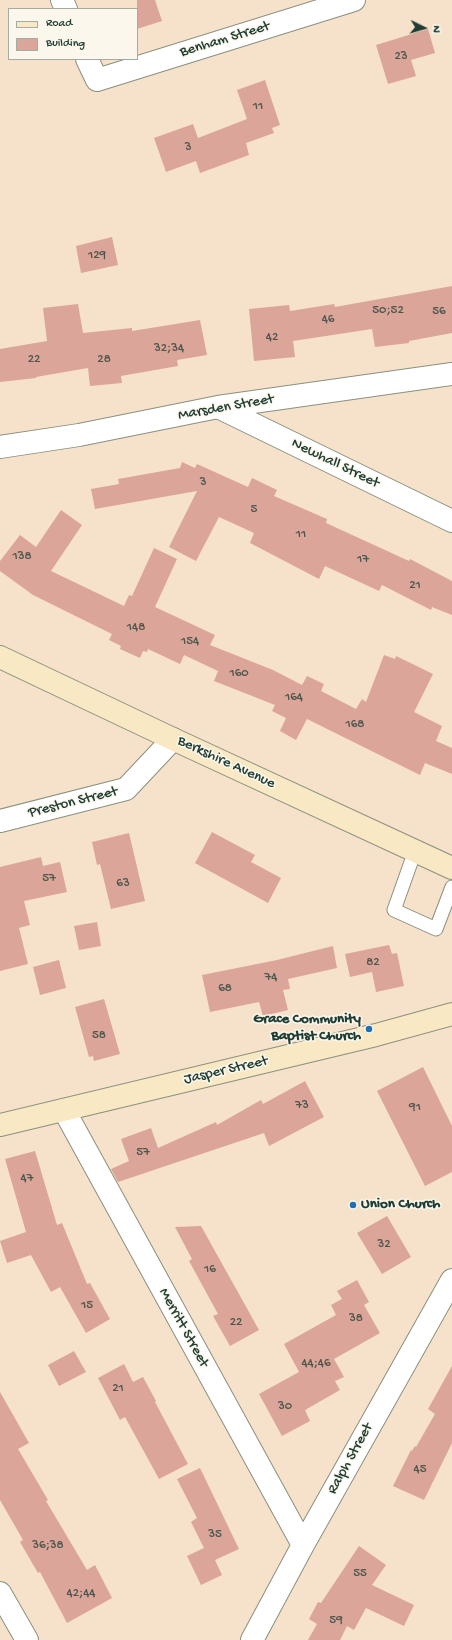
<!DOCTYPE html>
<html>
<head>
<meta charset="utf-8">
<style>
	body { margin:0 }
	#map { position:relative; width:452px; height:1640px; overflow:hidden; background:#f6e2ca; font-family:"Gochi Hand",sans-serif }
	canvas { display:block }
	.legend { position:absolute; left:8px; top:8px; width:130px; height:52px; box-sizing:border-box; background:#fbf7ec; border:1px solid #a3ada2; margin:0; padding:5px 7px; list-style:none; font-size:12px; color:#1f3d34 }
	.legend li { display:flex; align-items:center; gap:8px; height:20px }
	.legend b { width:20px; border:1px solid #a3ada2 }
	.north { position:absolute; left:404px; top:8px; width:40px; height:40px; -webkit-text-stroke:3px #fbf7ec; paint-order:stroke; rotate:95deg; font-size:11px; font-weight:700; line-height:16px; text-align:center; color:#1f3d34 }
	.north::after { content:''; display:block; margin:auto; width:14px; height:18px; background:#1f3d34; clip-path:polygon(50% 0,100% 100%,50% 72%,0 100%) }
</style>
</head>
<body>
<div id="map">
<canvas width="452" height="1640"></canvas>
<ul class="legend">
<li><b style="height:5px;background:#f8e8c3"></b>Road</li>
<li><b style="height:11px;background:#dba599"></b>Building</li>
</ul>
<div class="north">N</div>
</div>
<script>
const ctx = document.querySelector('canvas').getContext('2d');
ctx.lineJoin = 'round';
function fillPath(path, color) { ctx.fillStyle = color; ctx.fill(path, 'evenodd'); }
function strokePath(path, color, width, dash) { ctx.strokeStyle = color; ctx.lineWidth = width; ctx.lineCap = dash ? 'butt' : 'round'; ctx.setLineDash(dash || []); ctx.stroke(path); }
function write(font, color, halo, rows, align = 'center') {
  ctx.font = font + ' "Gochi Hand",sans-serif'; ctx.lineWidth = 3; ctx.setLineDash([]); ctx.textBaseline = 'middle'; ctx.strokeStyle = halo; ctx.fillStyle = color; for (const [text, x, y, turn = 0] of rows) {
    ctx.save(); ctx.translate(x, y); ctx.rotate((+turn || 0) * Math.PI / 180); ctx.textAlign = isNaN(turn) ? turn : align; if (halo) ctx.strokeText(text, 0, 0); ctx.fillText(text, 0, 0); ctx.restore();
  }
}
const building = new Path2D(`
	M137 0H155L162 21 137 29Z
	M428 29 435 53 411 60 416 76 388 84 376 45Z
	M265 80 280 125 272 128 274 133 246 143 249 155 200 173 196 161 166 172 154 138 193 124 198 138 247 119 237 90Z
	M112 237 118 265 81 273 76 246Z
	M452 286V333L409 341V343L375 347 372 329 293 341 295 357 254 361 249 309 289 305 290 311 334 304 335 307Z
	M78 304 83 333 132 328V331L200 320 207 355 177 360 178 366 121 376 122 383 90 386 88 368 36 377V378L0 382V349L47 341 43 308Z
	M182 462 195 468 197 464 248 487 252 478 277 490 274 496 327 519 326 523 409 561 410 559 452 581V615L432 607 431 610 382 585 379 591 325 566 319 579 250 543 254 533 219 517 196 561 169 547 197 491 95 509 91 489 119 484 118 479 180 468Z
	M61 510 82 525 51 571 124 606 129 595 132 596 154 548 177 559 155 607 215 635 210 645 273 670 302 685 307 676 324 684 321 691 356 709 362 699 366 702 384 655 395 659 396 656 433 674 414 712 442 726 436 741 452 748V774L425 763 420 775 307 719 296 740 280 731 286 718 272 711 275 705 214 681 218 671 184 655 180 664 148 649 147 652 143 651 140 658 120 649 121 646 109 640 112 634 33 595 0 571V561L20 535 36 547Z
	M212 832 255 855 251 862 281 878 268 903 195 863Z
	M129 833 145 901 111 909 100 864 97 865 92 842Z
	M41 857 43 866 60 862 67 892 24 901 30 925 19 928 28 964 0 971V867Z
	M97 922 101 946 79 950 74 926Z
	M389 945 392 954 397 953 404 986 376 992 372 972 350 977 345 954Z
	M333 946 337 968 288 979 290 989 283 990 288 1010 263 1016 259 1002 210 1012 202 975 277 960Z
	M59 960 66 988 40 995 33 967Z
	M104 999 120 1054 94 1061 93 1056 89 1057 75 1007Z
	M423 1067 452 1126V1172L425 1186 377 1091Z
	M305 1081 324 1117 269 1146 264 1133 118 1182 111 1169 129 1161 121 1139 151 1128 158 1148 216 1122 217 1125 261 1100 263 1104Z
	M35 1151 57 1225 62 1223 87 1284 90 1283 110 1319 86 1333 60 1287 51 1292 31 1255 7 1263 0 1241 26 1232 5 1159Z
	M387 1216 411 1257 382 1274 357 1233Z
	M201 1226 259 1330 230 1346 213 1316 218 1314 189 1261 192 1259 175 1227Z
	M357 1280 369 1302 364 1305 380 1333 334 1359 344 1377 335 1381 340 1390 305 1410 310 1421 282 1436 259 1394 299 1372 284 1344 336 1315 331 1305 342 1299 337 1291Z
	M74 1351 86 1372 59 1386 48 1365Z
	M124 1364 133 1382 143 1377 156 1401 155 1402 188 1464 159 1479 125 1417 120 1420 98 1378Z
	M452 1366V1443L424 1500 393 1486 411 1450 412 1451 415 1446 416 1447 435 1414 428 1409Z
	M0 1392 29 1443 18 1449 48 1500 46 1501 87 1570 95 1565 112 1598 67 1623 40 1572 38 1573 20 1542 23 1540 0 1500Z
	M200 1468 239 1549 215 1560 222 1575 201 1585 187 1556 204 1548 191 1522 197 1518 177 1479Z
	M359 1546 386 1565 372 1585 414 1605 404 1626 366 1608 354 1630 347 1626 340 1640H308L317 1624 309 1619 318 1602 321 1603Z`);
const service = new Path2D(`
	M415 851 394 910 436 929 452 887`);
const minor = new Path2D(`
	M62 0 66 9
	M87 59 97 80 354 0
	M218 407 452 521
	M0 447 79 435 218 407 452 374
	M0 821 126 789 173 739
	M64 1110 303 1545
	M0 1593 27 1640
	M252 1640 303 1545 452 1280`);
const secondary = new Path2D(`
	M0 657 173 739 452 868
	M0 1125 376 1035 452 1014`);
const markers = [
	[369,1029,4,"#1f6fb2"],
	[353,1205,4,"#1f6fb2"]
];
const numberNames = [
	["23",401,57],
	["11",258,107],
	["3",188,148],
	["129",97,256],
	["50;52",388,311],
	["56",439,312],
	["46",328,320],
	["42",272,338],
	["32;34",169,349],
	["22",34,360],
	["28",104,360],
	["3",203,483],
	["5",254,510],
	["11",301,535],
	["138",22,557],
	["17",363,560],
	["21",415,586],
	["148",136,628],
	["154",190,642],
	["160",239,674],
	["164",294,698],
	["168",355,725],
	["57",49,879],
	["63",123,884],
	["82",373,963],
	["74",271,978],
	["68",225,989],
	["58",99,1036],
	["73",302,1106],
	["91",415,1108],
	["57",143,1153],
	["47",27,1179],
	["32",384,1245],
	["16",210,1270],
	["15",87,1306],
	["38",356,1319],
	["22",236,1323],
	["44;46",316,1364],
	["21",118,1389],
	["30",285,1407],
	["45",420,1470],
	["35",215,1535],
	["36;38",48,1546],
	["55",360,1574],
	["42;44",81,1594],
	["59",336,1621]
];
const streetNames = [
	["Benham Street",225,40,-17],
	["Marsden Street",226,408,-10],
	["Newhall Street",335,464,26],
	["Berkshire Avenue",226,763,25],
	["Preston Street",73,803,-14],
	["Jasper Street",226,1071,-13],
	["Merritt Street",183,1328,61],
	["Ralph Street",351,1459,-61]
];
const poiNames = [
	["Grace Community",361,1020],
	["Baptist Church",361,1037],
	["Union Church",361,1205,"left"]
];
fillPath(building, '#dba599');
strokePath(service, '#8a907f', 15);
strokePath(minor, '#8a907f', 24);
strokePath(secondary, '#8a907f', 24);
strokePath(service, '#fff', 13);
strokePath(minor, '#fff', 22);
strokePath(secondary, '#f8e8c3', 22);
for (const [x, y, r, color] of markers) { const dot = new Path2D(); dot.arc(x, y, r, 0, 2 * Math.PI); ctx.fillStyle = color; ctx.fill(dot); strokePath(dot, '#fbf7ec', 1.5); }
write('13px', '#4e574d', null, numberNames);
write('15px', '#1f3d34', '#fbf7ec', streetNames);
write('bold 15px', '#1f3d34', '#fbf7ec', poiNames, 'right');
</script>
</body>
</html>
